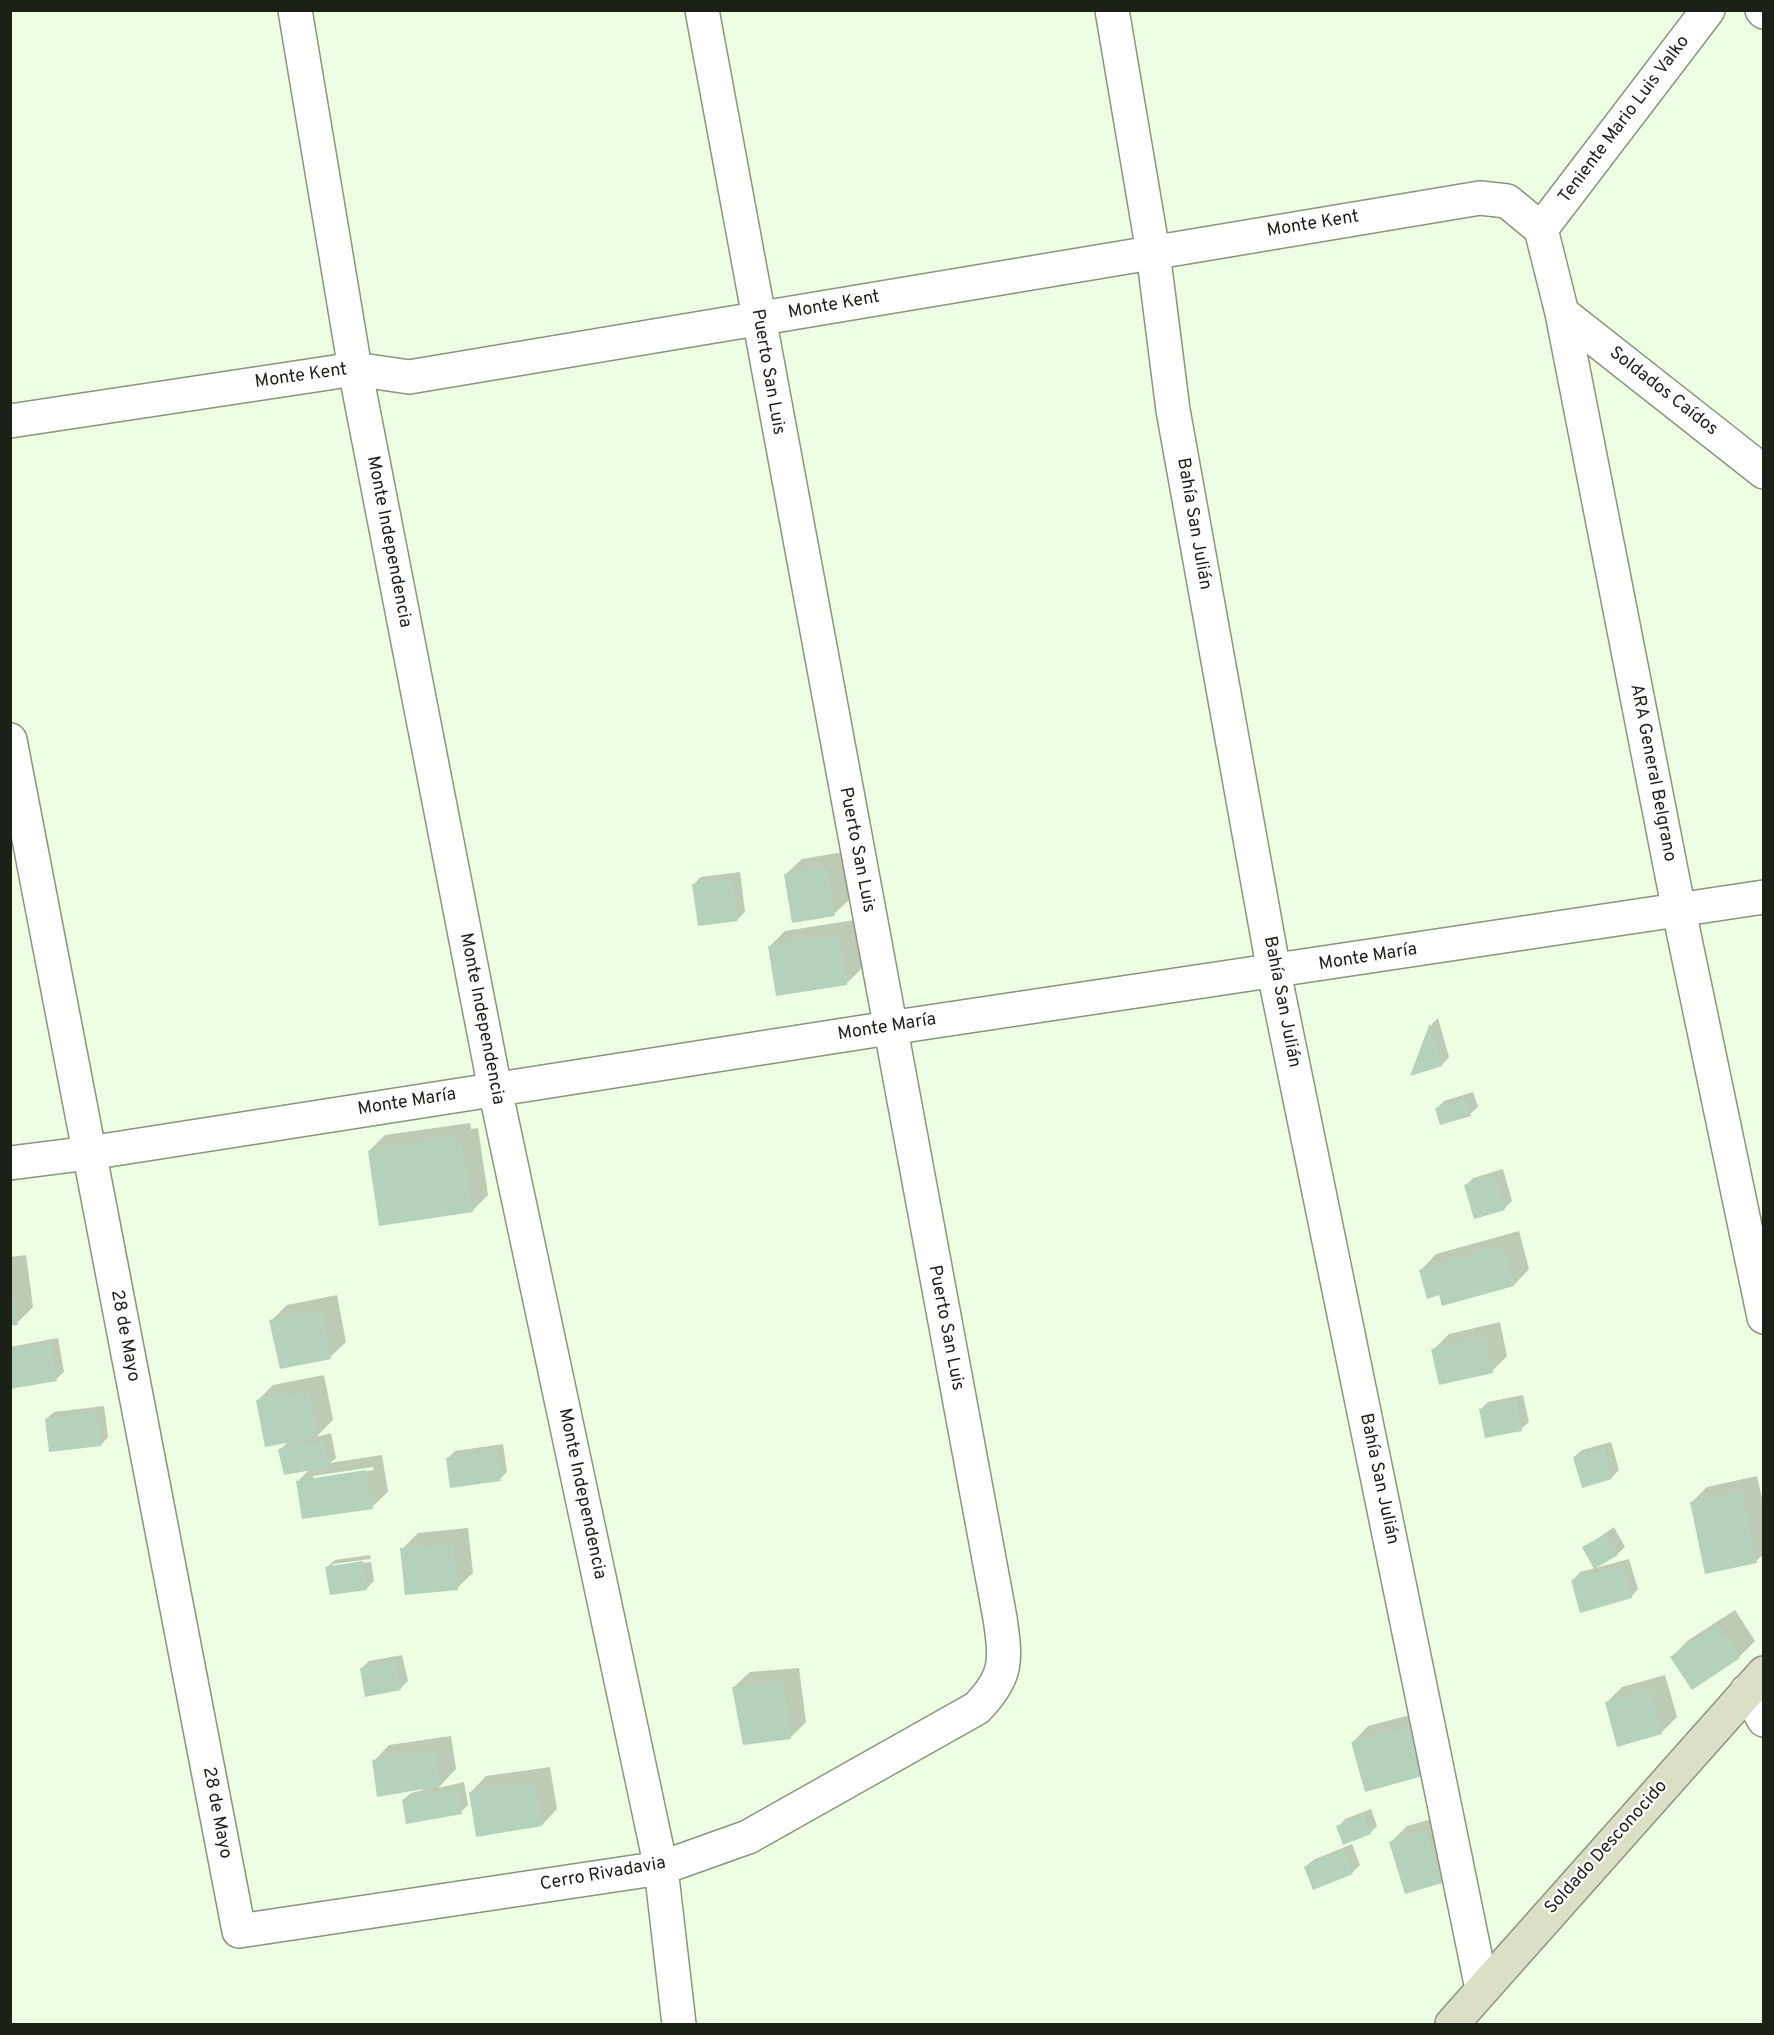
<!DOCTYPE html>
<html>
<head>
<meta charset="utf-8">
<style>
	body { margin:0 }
	#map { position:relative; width:1774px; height:2035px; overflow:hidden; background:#edfee2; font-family:Overpass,sans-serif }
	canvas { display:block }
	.frame { position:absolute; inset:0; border:12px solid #1b2117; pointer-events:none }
</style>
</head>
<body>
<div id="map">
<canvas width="1774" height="2035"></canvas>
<div class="frame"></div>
</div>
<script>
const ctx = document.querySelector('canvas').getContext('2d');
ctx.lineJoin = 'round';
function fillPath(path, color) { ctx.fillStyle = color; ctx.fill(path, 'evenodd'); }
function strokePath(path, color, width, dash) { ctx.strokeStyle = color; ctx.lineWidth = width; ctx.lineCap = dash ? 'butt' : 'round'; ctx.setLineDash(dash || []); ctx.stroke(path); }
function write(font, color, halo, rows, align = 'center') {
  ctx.font = font + ' Overpass,sans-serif'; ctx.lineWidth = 4.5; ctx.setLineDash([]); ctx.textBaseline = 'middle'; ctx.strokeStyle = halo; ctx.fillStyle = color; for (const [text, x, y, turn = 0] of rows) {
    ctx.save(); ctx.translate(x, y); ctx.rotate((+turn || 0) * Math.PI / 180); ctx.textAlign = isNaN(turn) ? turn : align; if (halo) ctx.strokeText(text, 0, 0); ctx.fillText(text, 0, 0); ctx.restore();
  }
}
const shadow = new Path2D(`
	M843 852 850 899 834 914 786 874 802 859Z
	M740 872 745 912 738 919 693 885 701 877Z
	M854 920 862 968 846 984 770 946 785 931Z
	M1438 1018 1449 1057 1442 1065 1412 1073 1432 1024Z
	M1473 1092 1478 1107 1470 1114 1437 1108 1444 1101Z
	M470 1123 471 1129 478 1128 488 1195 472 1211 369 1151 385 1135Z
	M1503 1169 1512 1201 1504 1209 1466 1185 1473 1178Z
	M1519 1231 1529 1269 1514 1285 1440 1293 1421 1270 1436 1254Z
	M26 1255 33 1307 17 1323 10 1324V1257Z
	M337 1295 346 1342 330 1357 271 1321 287 1305Z
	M1500 1322 1507 1356 1492 1371 1433 1350 1449 1334Z
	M58 1338 64 1372 56 1379 10 1387V1347Z
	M324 1375 333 1420 316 1437 331 1433 336 1458 330 1463 382 1455 388 1492 372 1507 298 1481 310 1469 280 1450 289 1441 257 1401 273 1385ZM373 1467 374 1470 313 1480V1476Z
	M1523 1395 1529 1422 1521 1429 1480 1410 1488 1402Z
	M104 1406 108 1437 101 1445 46 1419 54 1412Z
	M1611 1442 1619 1470 1611 1478 1574 1457 1582 1450Z
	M503 1444 507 1472 500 1479 448 1458 455 1451Z
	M1757 1476 1764 1507V1554L1756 1561 1691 1503 1707 1487Z
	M1614 1527 1625 1547 1617 1554 1584 1548Z
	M468 1528 473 1573 457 1588 402 1549 418 1533Z
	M370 1555 374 1581 367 1588 327 1567 335 1560ZM370 1559 371 1562 333 1567V1564Z
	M1629 1559 1638 1589 1631 1597 1573 1580 1580 1572Z
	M1735 1610 1755 1641 1739 1657 1692 1688 1672 1657 1687 1641Z
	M402 1655 408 1681 400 1689 361 1669 369 1661Z
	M799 1668 806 1722 790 1738 734 1687 750 1672Z
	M1665 1675 1677 1717 1661 1733 1607 1702 1622 1687Z
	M1432 1709 1445 1757 1353 1742 1368 1726Z
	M451 1736 456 1769 438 1788 464 1782 468 1805 461 1812 403 1800 411 1793 423 1790V1788L374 1761 389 1745Z
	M550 1767 557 1809 542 1825 471 1792 486 1776Z
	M1371 1809 1377 1826 1370 1833 1338 1827 1345 1819Z
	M1442 1816 1457 1866 1441 1882 1391 1842 1407 1826Z
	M1352 1844 1360 1865 1353 1872 1314 1888 1305 1867 1313 1860Z`);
const building = new Path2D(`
	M827 867 835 916 792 923 784 874Z
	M732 879 738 921 698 926 692 884Z
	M839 935 847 985 776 996 768 946Z
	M1430 1023 1442 1066 1410 1076Z
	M1466 1099 1471 1116 1440 1125 1435 1108Z
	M454 1137 455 1144 462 1143 473 1212 379 1226 368 1151Z
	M1495 1176 1505 1210 1474 1219 1464 1185Z
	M1503 1246 1514 1286 1442 1306 1439 1295 1427 1299 1419 1270Z
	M10 1278 18 1325 10 1326Z
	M322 1310 331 1359 280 1369 269 1320Z
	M1485 1337 1493 1373 1439 1385 1431 1349Z
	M51 1344 57 1381 10 1389V1351Z
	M309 1390 318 1437 265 1447 256 1400Z
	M1516 1401 1522 1431 1485 1438 1479 1409Z
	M97 1412 101 1446 49 1452 45 1419Z
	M324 1440 329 1467 284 1475 278 1449Z
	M1604 1448 1612 1479 1582 1488 1573 1457Z
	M496 1450 501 1481 450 1488 446 1458Z
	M366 1470 373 1509 302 1519 296 1481Z
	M1741 1491 1757 1563 1705 1574 1690 1502Z
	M1606 1534 1618 1555 1594 1569 1582 1547Z
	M453 1543 458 1590 405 1595 400 1548Z
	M363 1561 367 1590 330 1595 325 1567Z
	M1622 1565 1632 1598 1580 1613 1571 1580Z
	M1719 1625 1740 1658 1692 1690 1670 1657Z
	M395 1662 401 1690 365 1697 360 1668Z
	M784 1683 791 1739 743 1745 732 1687Z
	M1650 1690 1662 1734 1617 1747 1605 1702Z
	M1416 1724 1430 1774 1365 1792 1351 1742Z
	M435 1751 441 1786 377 1797 372 1760Z
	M535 1782 542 1826 476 1837 469 1792Z
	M457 1789 462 1814 406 1824 402 1800Z
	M1363 1816 1371 1834 1343 1845 1336 1826Z
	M1426 1831 1442 1883 1405 1894 1389 1842Z
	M1344 1851 1353 1874 1313 1890 1304 1867Z`);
const street = new Path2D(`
	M295 10 355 369 495 1089 661 1868 679 2024
	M1112 10 1153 252 1173 410 1274 972 1482 1989
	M1762 10 1764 12
	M1541 229 1562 313 1679 911 1764 1317
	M1541 229 1708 10
	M1562 313 1764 472
	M10 421 355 369 409 377 1480 198 1507 201 1541 229
	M10 740 239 1931 661 1868 748 1837 977 1708C1008 1676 1006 1660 1000 1618L702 10
	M10 1163 89 1153 889 1028 1764 897
	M1747 1691 1764 1720`);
const secondary = new Path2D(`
	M1452 2024 1764 1673`);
const streetNames = [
	["Teniente Mario Luis Valko",1625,120,-53],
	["Monte Kent",1313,225,-9],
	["Monte Kent",834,306,-10],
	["Puerto San Luis",767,372,80],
	["Monte Kent",301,377,-8],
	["Soldados Caídos",1663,392,38],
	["Bahía San Julián",1193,524,80],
	["Monte Independencia",388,542,79],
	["ARA General Belgrano",1652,773,79],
	["Puerto San Luis",856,850,79],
	["Monte María",1368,958,-9],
	["Bahía San Julián",1281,1002,79],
	["Monte Independencia",481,1019,79],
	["Monte María",887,1028,-9],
	["Monte María",407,1103,-9],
	["Puerto San Luis",945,1328,79],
	["28 de Mayo",124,1336,79],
	["Bahía San Julián",1378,1479,78],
	["Monte Independencia",581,1494,78],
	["28 de Mayo",216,1813,79],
	["Soldado Desconocido",1607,1848,-48],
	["Cerro Rivadavia",603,1875,-10]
];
fillPath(shadow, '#0003');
fillPath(building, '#b4d1bc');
strokePath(street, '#87967c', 36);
strokePath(secondary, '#87967c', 36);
strokePath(street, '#fff', 33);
strokePath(secondary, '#dcdec5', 33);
write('18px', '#1b2117', '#fff', streetNames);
</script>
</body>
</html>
